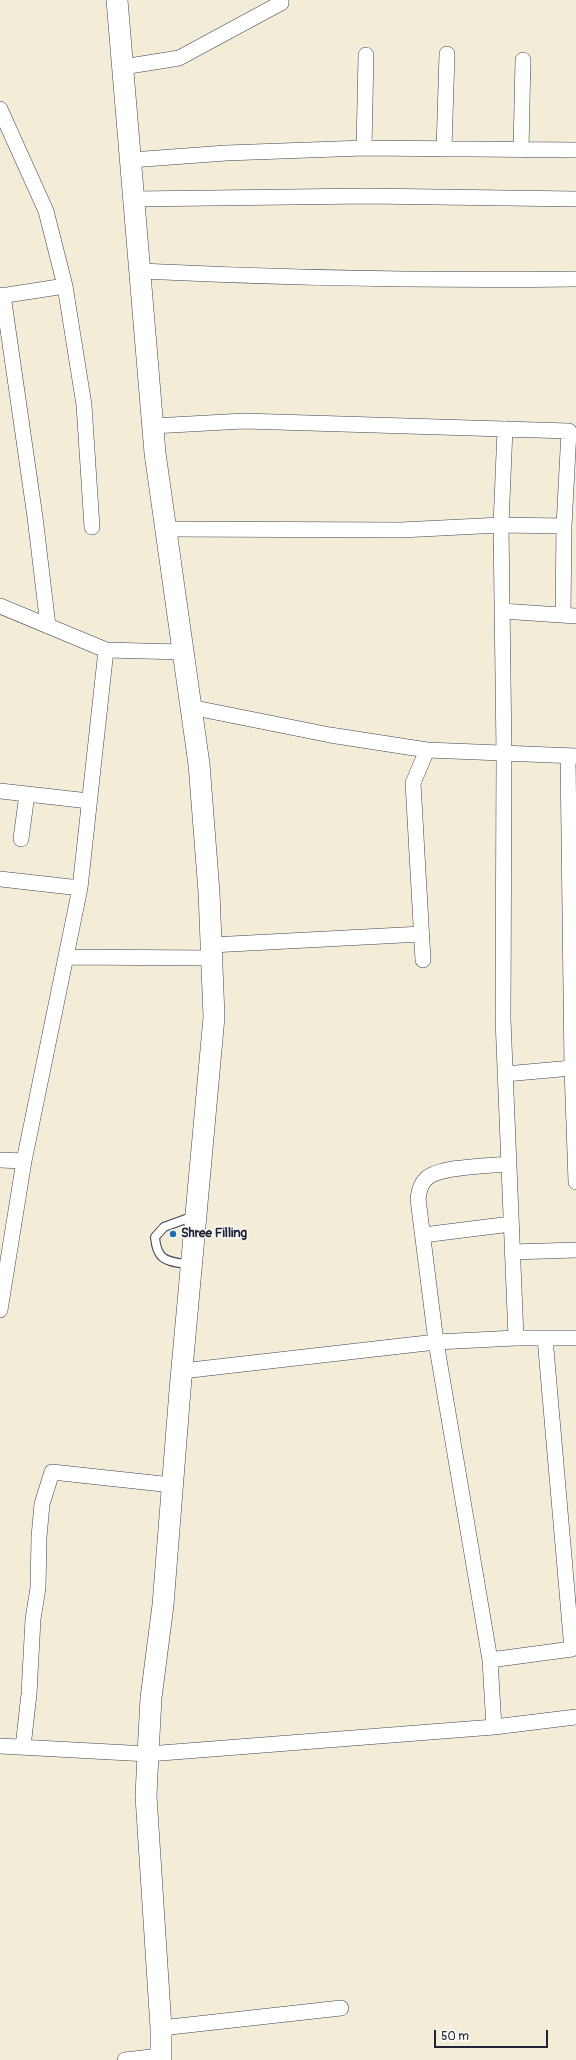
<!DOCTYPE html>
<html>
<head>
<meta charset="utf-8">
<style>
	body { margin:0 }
	#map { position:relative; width:576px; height:2060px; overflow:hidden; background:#f3ecd7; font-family:Pangolin,sans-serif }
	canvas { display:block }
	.scale { position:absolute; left:434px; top:2030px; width:114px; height:18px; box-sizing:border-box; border:2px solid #22223b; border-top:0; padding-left:5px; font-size:12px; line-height:14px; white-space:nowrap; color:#22223b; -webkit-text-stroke:3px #fdfcf7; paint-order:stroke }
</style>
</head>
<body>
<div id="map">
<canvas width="576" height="2060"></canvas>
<div class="scale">50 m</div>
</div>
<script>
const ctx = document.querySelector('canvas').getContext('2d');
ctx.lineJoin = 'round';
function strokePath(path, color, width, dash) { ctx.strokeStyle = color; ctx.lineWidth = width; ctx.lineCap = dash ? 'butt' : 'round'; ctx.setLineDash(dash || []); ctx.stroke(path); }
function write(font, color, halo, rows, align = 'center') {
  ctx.font = font + ' Pangolin,sans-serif'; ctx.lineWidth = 3; ctx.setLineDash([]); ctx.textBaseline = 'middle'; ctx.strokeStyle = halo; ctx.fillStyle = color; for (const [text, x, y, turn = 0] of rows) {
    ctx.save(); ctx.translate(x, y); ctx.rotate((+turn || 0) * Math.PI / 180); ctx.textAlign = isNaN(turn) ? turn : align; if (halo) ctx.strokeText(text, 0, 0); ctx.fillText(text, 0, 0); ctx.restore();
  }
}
const lane = new Path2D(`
	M191 1265C169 1261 157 1263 155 1237L164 1227 194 1216`);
const street = new Path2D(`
	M123 67 179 58 281 3V0
	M0 109 46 211 65 286 84 405 92 527
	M364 148 366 55
	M444 149 447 54
	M521 150 523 60
	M131 160 226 153 364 148 576 150
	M134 199 367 196 576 199
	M140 271C285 278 430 281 576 279
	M3 295 35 517 48 626
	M0 296 65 286
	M153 426 244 421 569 431 564 526 563 615
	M505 429 501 525 504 753 503 1019 516 1338
	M165 529 401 530 501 525 564 526
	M0 606 106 650 182 652
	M502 611 576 616
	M190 707 330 735 427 750 576 756
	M568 756 572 1068H576
	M0 791 89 801
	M21 839 27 794
	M0 879 80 888
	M211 945 422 934
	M66 957 211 958
	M423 960 413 783 427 750
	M505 1074 572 1068 576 1182
	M0 1160 24 1161
	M423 1235 511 1224
	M512 1252 576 1250
	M0 1310 24 1161 80 888 106 650
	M182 1371 436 1342 516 1338H576
	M490 1660 572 1649 545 1338
	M494 1727 490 1660 436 1342 418 1199C419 1192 420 1185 426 1179 438 1166 490 1166 509 1164
	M0 1746 148 1754 494 1727 576 1717
	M23 1747 29 1694 33 1619 38 1588 39 1537 42 1504 52 1472 172 1485
	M161 2028 341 2008
	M125 2060 160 2056`);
const secondary = new Path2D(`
	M117 0 155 453 199 764 209 892 214 1017 180 1390 163 1605 151 1698 148 1754 146 1796 161 2028V2060`);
const markers = [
	[173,1234,4,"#1f6fb2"]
];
const poiNames = [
	["Shree Filling",181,1234]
];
strokePath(lane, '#414052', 10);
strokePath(street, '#414052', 16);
strokePath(secondary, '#414052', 22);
strokePath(lane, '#fff', 8);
strokePath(street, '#fff', 15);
strokePath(secondary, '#fff', 21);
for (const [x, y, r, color] of markers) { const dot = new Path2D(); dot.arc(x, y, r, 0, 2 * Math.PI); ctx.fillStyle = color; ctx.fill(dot); strokePath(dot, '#fdfcf7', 1.5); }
write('bold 13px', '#22223b', '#fdfcf7', poiNames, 'left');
</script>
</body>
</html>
